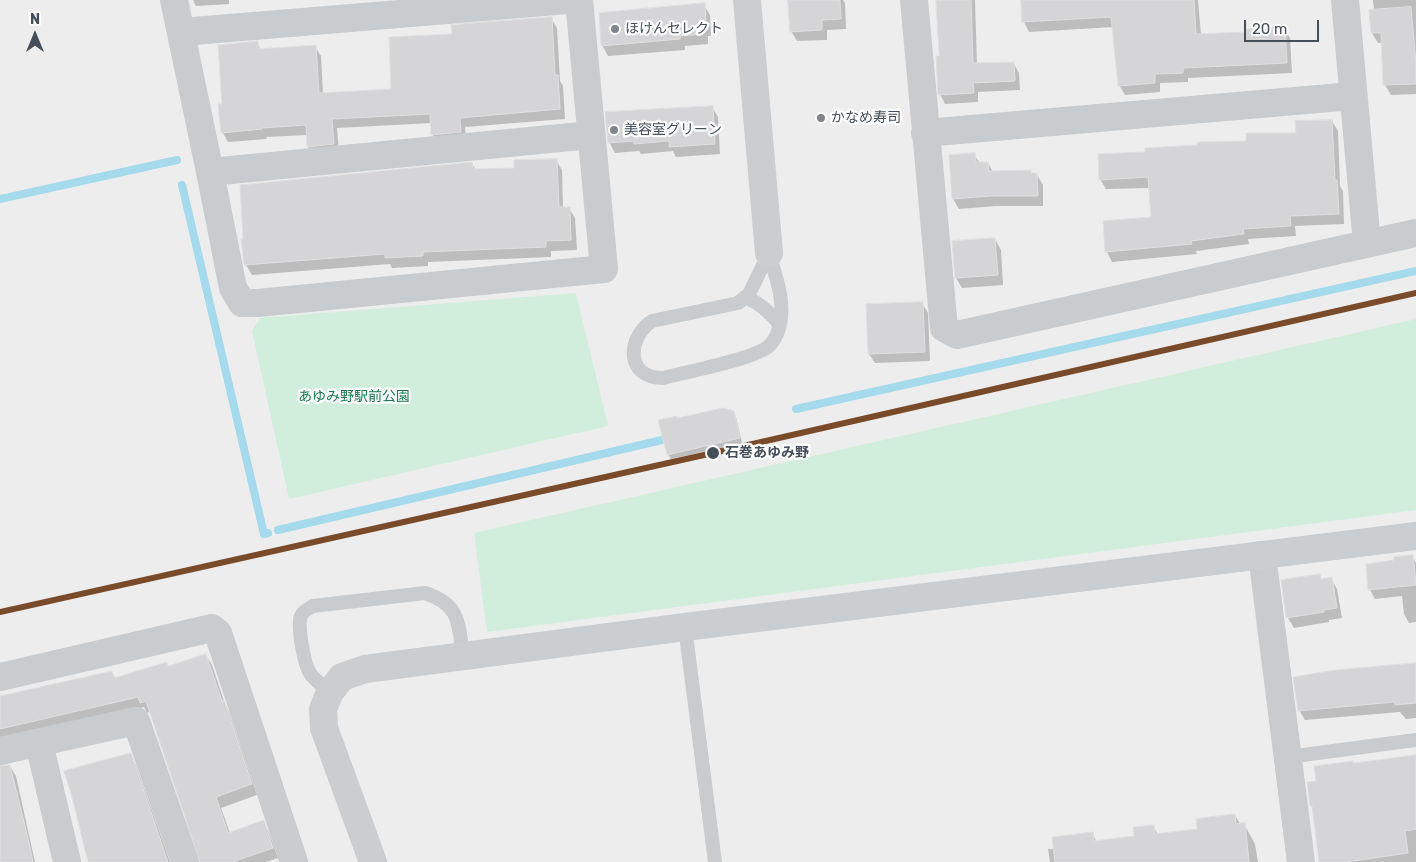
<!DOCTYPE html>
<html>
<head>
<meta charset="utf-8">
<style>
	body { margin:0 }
	#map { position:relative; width:1416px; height:862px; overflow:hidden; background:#eeeded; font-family:Rubik,sans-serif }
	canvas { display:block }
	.north { position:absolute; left:10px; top:10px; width:50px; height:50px; -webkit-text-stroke:4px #fff; paint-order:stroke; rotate:0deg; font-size:14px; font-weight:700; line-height:20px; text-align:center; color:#454f59 }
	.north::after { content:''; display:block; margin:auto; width:18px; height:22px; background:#454f59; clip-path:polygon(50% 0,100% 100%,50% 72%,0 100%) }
	.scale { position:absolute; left:1244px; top:20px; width:75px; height:22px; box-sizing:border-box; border:2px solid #454f59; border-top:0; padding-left:6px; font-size:15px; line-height:18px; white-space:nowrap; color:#454f59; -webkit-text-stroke:4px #fff; paint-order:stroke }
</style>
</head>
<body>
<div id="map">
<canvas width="1416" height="862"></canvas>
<div class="north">N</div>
<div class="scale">20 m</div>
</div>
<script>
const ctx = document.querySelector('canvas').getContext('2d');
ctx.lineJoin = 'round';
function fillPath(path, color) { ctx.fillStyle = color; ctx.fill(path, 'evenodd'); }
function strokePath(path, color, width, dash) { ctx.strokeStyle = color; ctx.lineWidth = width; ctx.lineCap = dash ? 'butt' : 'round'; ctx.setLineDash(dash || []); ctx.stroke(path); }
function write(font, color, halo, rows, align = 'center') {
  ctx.font = font + ' Rubik,"Noto Sans JP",sans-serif'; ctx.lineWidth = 4.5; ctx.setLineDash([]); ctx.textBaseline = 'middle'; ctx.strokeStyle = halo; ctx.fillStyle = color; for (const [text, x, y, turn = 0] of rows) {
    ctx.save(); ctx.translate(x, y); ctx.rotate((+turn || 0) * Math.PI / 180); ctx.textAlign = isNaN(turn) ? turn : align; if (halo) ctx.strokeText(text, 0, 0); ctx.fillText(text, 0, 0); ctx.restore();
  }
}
const green = new Path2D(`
	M576 293 608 426 289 499 252 331 260 318Z
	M1416 319V510L487 632 474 533Z`);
const shadow = new Path2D(`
	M193 0H229V4L196 6Z
	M789 0H843L845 3 846 29 827 30V40L797 41 791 31Z
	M938 0H975L977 65 1014 64 1019 73 1020 90 978 92V102L945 104 940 94V58Z
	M1022 0H1198L1201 35 1248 33 1284 28 1290 38 1292 73 1188 78V82L1160 83V92L1125 95 1119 85 1114 27 1029 32 1024 22Z
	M1373 0H1416V94L1391 95 1385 85 1383 43H1378L1372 33 1374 11Z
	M704 5 710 15 711 36H708V44L685 46V50L608 56 602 45Z
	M551 18 557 28 560 81 563 86 565 119 465 127 466 141 438 144 432 134V123L337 128 339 154 313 156 308 147 307 135 266 137 267 139 228 142 223 133 220 105H223L257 43 261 50 315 46 321 56 323 94 392 90 453 35Z
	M712 107 718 117 720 154 676 157 673 151 641 154 639 151 615 153 609 142Z
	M1332 121 1338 131 1340 186 1343 191 1344 224 1295 226 1296 236 1248 239 1249 244 1196 251 1197 254 1112 262 1107 252 1152 218 1150 188 1106 189 1100 179 1147 153 1247 143 1297 134Z
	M974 155 980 163H988L993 172 1030 171 1032 175H1037L1043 185V206H996L959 209 953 199Z
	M556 160 562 170 563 208H569L575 218 577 250 551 251V257L428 262V266L392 268 390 264 252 275 246 265 472 164 476 170 515 169Z
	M995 239 1001 250 1003 285 962 288 956 278Z
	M922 303 928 313 930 361 875 363 869 354Z
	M733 412 736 417 742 443 671 459 668 454 677 419Z
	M1412 556 1416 563V622L1409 623 1404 614 1402 596 1375 599 1370 590Z
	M1320 576 1322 580 1331 579 1337 589 1342 618 1329 620V622L1294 628 1288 618Z
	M206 655 212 665 225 704 229 712 257 795 221 808 230 833 263 822 269 832 278 858 266 862H201L151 711 147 713 144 707 0 740V697L112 672 116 679 169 667Z
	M1416 664V718L1406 719 1400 712 1305 720 1299 710Z
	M130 754 136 765 170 862H89Z
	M1416 756V862H1320L1314 810 1311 805 1318 782 1352 762 1354 764Z
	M10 766 16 776 35 862H0V768Z
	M1235 815 1240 824H1244L1255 844 1258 862H1050L1048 849H1054L1092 833 1097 842 1136 837 1153 826 1158 835 1198 830Z`);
const stream = new Path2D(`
	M182 185 264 534 268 533
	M0 199 177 160
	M796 409 1416 271
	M278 530 662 440`);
const building = new Path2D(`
	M788 0H840L841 19 822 20V30L790 32Z
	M936 0H971L973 63 1014 62 1015 81 973 83 974 93 938 95 936 56H939Z
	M1021 0H1194L1196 34 1246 32V29L1285 27 1287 63 1183 68V73L1155 74V83L1118 86 1111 17 1022 22Z
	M705 3 706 26H703V34L680 36V39L601 46 599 13Z
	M1411 7 1416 63V84L1383 85 1381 33H1371L1369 10Z
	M552 17 555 75H558L560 109 460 118 461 132 431 135 430 114 332 119 334 144 307 147 306 125 262 128V129L221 133 218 104H222L218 45 258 41V49L316 45 319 93 391 89 389 37 452 34 451 25Z
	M713 106 715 144 669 147V141L634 144V141L608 143 605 112Z
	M1332 120 1335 180H1337L1339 214 1290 216 1291 226 1243 229 1244 234 1191 241 1192 244 1105 252 1103 221 1151 217 1148 177 1099 180 1098 154 1145 152V148L1197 145V142L1246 141V133H1296L1295 121Z
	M975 153 976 162H988L989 171 1031 170V173H1037L1038 196H990L952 199 949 155Z
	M557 159 559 207H570L571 240 546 241V247L423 252V256L385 258V254L244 265 241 239H243L240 185 472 162 473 169 514 168V160Z
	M995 238 998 275 955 278 952 241Z
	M923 302 925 352 868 354 866 304Z
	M723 408 734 411 740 438 667 455 658 420 677 416V418Z
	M1413 555 1416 585 1368 590 1366 564 1394 560V557Z
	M1320 574 1321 579 1332 577 1337 608 1324 610V612L1286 618 1281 580Z
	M206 654 222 701 224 700 252 784 216 797 228 833 264 820 273 848 232 862H200L146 701 140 703 138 697 0 729V696L112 671 114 678 167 662 168 666Z
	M1416 663V703L1395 705 1394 702 1298 711 1293 677 1336 670Z
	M131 753 168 862H88L72 797 64 771Z
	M1416 755V829L1405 831 1408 853 1346 862H1319L1312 806H1310L1307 782 1316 781 1314 766 1353 761V763Z
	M10 765 27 834 33 862H0V766Z
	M1235 814 1236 824 1245 822 1249 862H1055L1052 837 1093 832 1094 841 1134 836 1133 827 1154 825 1155 834 1197 829 1196 819Z`);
const lane = new Path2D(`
	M769 253C772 266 778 280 780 294 783 311 782 332 770 345 757 359 685 372 663 378 626 378 626 339 652 321L738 303 749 294Z
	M745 297C760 303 770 312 780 325
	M685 627 715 862
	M330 692C324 686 314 680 310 673 304 664 297 625 301 616 303 611 308 609 313 606L425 593C461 605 458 623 463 656
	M1288 757 1416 740`);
const street = new Path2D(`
	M174 0 210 172 233 288 242 303H258L604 269 579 0
	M914 0 944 328 957 335 1416 233
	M1345 0 1367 244
	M181 32 568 0
	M925 133 1353 96
	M210 172 591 135
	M1262 555 1301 862
	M0 677 212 628 218 633 294 862
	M39 743 67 862
	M0 751 136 721 185 862`);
const secondary = new Path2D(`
	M747 0 769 253
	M373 862 324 728 323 709 330 692 342 677 365 669 685 627 1416 536`);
const rail1 = new Path2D(`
	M0 612 713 453 1416 293`);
const markers = [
	[615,29,5,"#80868d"],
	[821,118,5,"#80868d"],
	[614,130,5,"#80868d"],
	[713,453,7,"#454f59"]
];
const poiNames = [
	["ほけんセレクト",625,29],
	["かなめ寿司",831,118],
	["美容室グリーン",624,130]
];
const parkNames = [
	["あゆみ野駅前公園",354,397]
];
const stopNames = [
	["石巻あゆみ野",725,453]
];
fillPath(green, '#d1eedd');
fillPath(shadow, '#0003');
strokePath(stream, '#a5d9ec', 8);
fillPath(building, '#d5d5d7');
strokePath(building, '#dfdfe0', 1);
strokePath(lane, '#c9ccce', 14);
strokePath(street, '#c9ccce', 28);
strokePath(secondary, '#caced1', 28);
strokePath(rail1, '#7a4b2a', 6);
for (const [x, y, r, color] of markers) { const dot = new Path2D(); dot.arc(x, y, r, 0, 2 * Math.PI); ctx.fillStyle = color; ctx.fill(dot); strokePath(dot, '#fff', 2); }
write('14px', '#454f59', '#fff', poiNames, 'left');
write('14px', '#17794d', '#fff', parkNames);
write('bold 14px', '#454f59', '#fff', stopNames, 'left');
</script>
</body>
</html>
